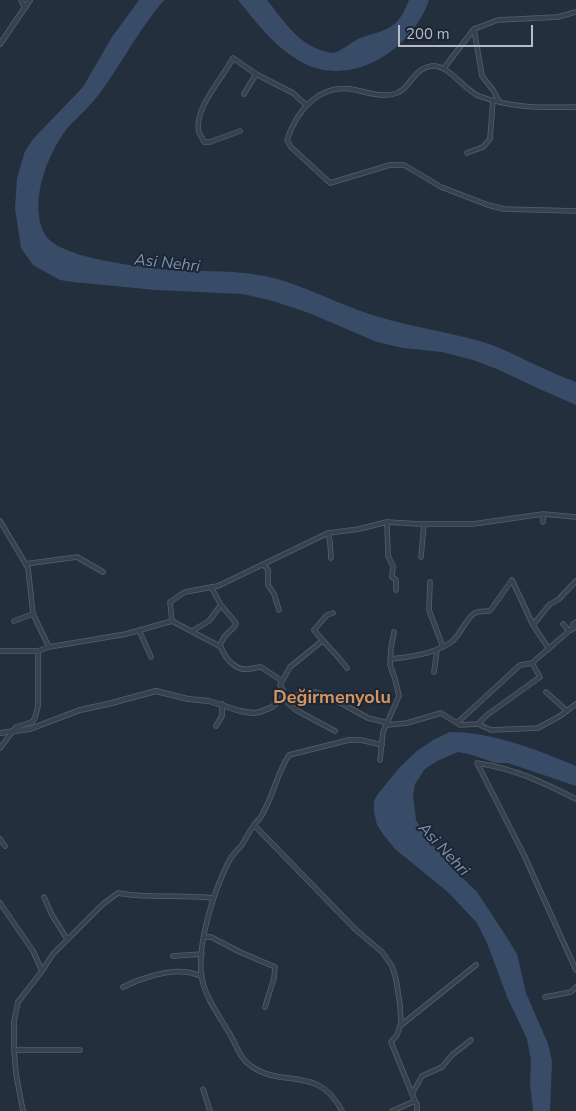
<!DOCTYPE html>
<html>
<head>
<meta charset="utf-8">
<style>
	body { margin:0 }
	#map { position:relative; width:576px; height:1111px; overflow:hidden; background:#242f3e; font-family:"Nunito Sans",sans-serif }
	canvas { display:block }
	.scale { position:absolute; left:398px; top:25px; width:135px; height:22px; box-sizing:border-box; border:2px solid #b4bcc9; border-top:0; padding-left:6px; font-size:15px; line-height:18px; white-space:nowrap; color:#b4bcc9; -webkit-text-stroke:4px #1d2633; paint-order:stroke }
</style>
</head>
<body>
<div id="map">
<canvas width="576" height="1111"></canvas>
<div class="scale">200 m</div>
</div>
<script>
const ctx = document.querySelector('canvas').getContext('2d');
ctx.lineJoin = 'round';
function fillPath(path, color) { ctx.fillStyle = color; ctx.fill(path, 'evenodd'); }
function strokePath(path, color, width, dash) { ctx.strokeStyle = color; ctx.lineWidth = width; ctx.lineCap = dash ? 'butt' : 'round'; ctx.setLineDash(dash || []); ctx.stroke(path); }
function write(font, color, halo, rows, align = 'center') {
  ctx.font = font + ' "Nunito Sans",sans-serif'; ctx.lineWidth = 4; ctx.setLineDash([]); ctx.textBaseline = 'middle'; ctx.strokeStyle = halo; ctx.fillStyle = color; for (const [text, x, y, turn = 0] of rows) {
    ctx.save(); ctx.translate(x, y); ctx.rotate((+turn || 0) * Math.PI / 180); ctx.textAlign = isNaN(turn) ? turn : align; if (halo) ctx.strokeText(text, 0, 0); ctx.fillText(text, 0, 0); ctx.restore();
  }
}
const water = new Path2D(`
	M139 0H164C142 26 126 55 107 83 101 91 96 99 89 106 82 114 73 121 66 130 47 155 27 206 46 236 59 257 134 266 160 269 187 272 216 270 243 273 285 276 320 296 358 310 398 325 440 330 480 341 513 351 543 371 576 382V405L535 387 497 369 473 360 442 352 403 348 377 342 309 313 273 301 243 294 156 290 73 282 60 280 33 265 21 248 15 208 17 178 25 151 34 138 83 87 112 37Z
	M238 0H267C286 24 302 50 334 53 343 50 350 43 358 39 386 28 396 33 409 0H429C412 51 348 91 298 60 273 45 256 22 238 0Z
	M450 732C492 732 538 750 576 766V786L508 763H496L469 754 458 752 437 761 425 769 415 784 413 796 416 820 423 832 450 866 477 892 504 933 517 954 526 993 548 1044 552 1061 550 1111H533L530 1083 531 1060 527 1039 508 999 487 943 477 923 449 893 395 849 383 834 377 825 374 812V801L378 794 399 768 417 751 433 740Z`);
const minor = new Path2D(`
	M21 0 25 8
	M474 29 482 76 493 90 499 101
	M444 68 474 29 498 20 558 17 576 12
	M244 94 256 74
	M576 107C543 108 510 108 479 96 463 90 449 64 432 66 413 68 411 88 397 93 383 98 370 93 356 90 320 82 297 110 287 140L291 147 330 183 390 165H404L441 187 488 205 504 209 576 211
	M240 131 210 142H204C203 139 200 135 199 132 193 109 223 78 233 58L256 74 293 93 306 105
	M467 153 483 147 490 139 493 100
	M0 521 28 568 33 614 49 647
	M387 522 388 556 393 566 392 577 396 580V590
	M543 522V514
	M328 533 330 542 331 558
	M421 557 424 524
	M25 564 77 557 103 572
	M264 565 268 570V585L274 594 279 610
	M430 582 429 610 443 647
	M211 587 221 605
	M333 613 327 615 314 630C324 643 337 654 347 668
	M14 621 33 614
	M172 621 170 602 185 592 218 586 328 533 359 529 387 522 419 524H473L543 514 576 517
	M563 624 569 631
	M139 630 151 657
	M571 630 573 624 576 622
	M192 631 209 621 221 605 236 623 235 626 225 636 219 646
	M322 641 290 667 280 685 283 690 282 698 296 710 335 731
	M549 649 533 625 549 605 559 599 576 581
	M0 651H38
	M390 659C411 657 432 654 450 643 460 637 467 616 475 613 480 611 485 611 490 611L512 580 533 625
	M434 672 437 650
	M546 692 567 711
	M282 698 316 692 328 696 368 718 388 723
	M457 723 520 665 532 663 569 631 576 627
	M478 724 487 715 540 677 532 663
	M387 725 407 723 441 713 460 725 478 724 491 730 538 728 560 716 576 704
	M216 726 222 716V704
	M0 748 16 727 32 722 35 718 38 706V651L49 647 126 634 172 621 221 647C225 658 235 671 249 669 254 669 256 667 261 667L282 681
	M380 760 383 732 399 696 395 679 390 665 391 648 394 632
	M576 799C542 782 516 769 477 763L524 855 576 970
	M254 825 356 930 382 952 392 966 396 979 400 1005 401 1023 397 1035 391 1042 415 1101
	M0 839 5 846
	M44 897 52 915 67 939
	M0 903 33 951 42 971
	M204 937H211L240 952 275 967 274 978 265 1007
	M173 956 202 954
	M123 987C139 979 168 969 186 972 191 972 196 975 202 976
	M545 997 571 992 576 987
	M400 1026 476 965
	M14 1050V1021L18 1002 42 971 53 954 103 904 118 893C150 899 181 894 213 898
	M203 1089 210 1111
	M412 1094 422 1076 442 1067 452 1055 471 1040
	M23 1111 16 1074 14 1050H80
	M342 1111C318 1064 283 1089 251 1066 239 1058 236 1043 228 1031 218 1014 203 994 201 973 198 941 214 891 228 863 231 856 237 850 242 845 246 838 249 832 254 825 257 821 261 818 263 813 274 794 277 773 289 755L349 740H361L382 745
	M392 1111 415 1101 417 1104V1111`);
const tertiary = new Path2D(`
	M0 44 30 0
	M0 733 30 729 80 710 108 704 156 691 188 699 209 701 240 711 253 713 260 712 272 707 282 698`);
const waterNames = [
	["Asi Nehri",167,264,6],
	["Asi Nehri",443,850,47]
];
const quarterNames = [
	["Değirmenyolu",332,699]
];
fillPath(water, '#394c67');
strokePath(minor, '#565f6c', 5.5);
strokePath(tertiary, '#565f6c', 6);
strokePath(minor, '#38414e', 4);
strokePath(tertiary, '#38414e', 4.5);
write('italic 16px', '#7c92b1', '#1d2633', waterNames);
write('bold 18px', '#d59563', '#1d2633', quarterNames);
</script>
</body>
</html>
